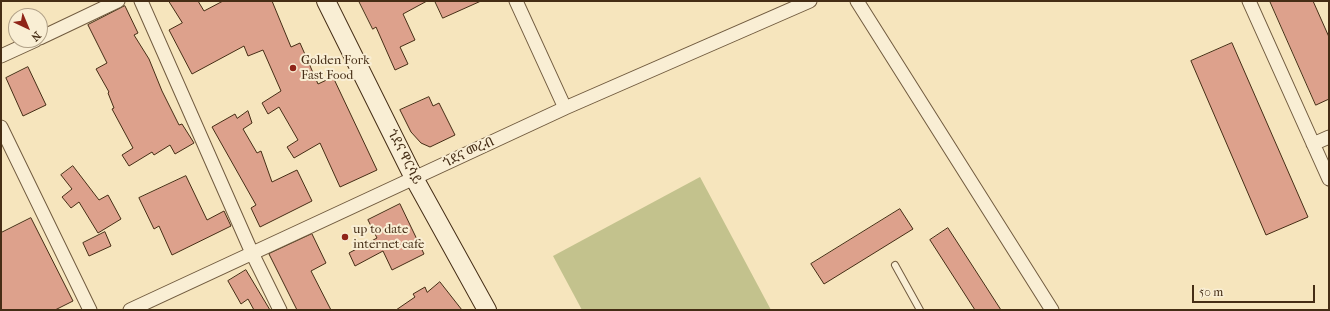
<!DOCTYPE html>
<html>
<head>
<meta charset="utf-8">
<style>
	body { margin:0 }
	#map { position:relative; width:1330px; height:311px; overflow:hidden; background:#f6e5bd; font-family:"IM FELL French Canon",serif }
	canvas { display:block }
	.frame { position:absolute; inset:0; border:2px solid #452d15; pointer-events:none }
	.north { position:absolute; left:8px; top:8px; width:40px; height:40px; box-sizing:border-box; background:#f9eed4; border:1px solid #b1a188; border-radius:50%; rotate:136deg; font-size:11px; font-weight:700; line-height:16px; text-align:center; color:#452d15 }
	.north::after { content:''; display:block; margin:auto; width:14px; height:18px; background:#8f2418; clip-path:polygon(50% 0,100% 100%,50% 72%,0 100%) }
	.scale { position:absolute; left:1192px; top:285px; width:123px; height:18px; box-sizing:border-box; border:2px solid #452d15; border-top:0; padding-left:5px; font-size:12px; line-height:14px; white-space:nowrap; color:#452d15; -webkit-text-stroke:3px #f9eed4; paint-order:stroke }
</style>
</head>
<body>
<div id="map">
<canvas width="1330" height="311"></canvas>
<div class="frame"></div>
<div class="north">N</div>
<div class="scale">50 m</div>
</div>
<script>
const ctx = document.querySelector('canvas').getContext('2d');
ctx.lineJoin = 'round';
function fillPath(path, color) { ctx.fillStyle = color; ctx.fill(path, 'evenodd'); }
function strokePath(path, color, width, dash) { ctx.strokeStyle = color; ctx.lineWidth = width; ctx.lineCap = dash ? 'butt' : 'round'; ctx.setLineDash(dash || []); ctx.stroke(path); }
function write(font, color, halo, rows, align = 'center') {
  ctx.font = font + ' "IM FELL French Canon","Noto Serif Ethiopic",serif'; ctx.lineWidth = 4; ctx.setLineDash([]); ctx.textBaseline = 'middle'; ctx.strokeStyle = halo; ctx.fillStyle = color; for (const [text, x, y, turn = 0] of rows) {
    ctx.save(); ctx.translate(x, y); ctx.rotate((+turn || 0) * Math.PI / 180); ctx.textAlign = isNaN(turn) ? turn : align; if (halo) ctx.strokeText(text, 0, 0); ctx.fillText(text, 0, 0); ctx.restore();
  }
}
const green = new Path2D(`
	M700 177 771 310H582L553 256Z`);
const building = new Path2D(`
	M169 1H198L204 11 223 1H272L291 47 300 43 318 84 333 77 377 170 340 187 320 143 294 158 287 147 298 140 279 107 268 114 262 103 281 91 263 50 248 56 244 46 192 74 169 30 182 23Z
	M359 1H427L403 14 415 40 400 47 408 64 395 70 376 27 373 29Z
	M435 1H481L443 18Z
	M1270 1H1313L1329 37V99L1316 105Z
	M125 6 138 33 134 35 149 59 162 91 179 125 182 124 194 143 175 154 170 145 154 155 152 152 129 166 122 155 133 148 112 109 114 108 108 93 109 92 96 69 107 63 88 25Z
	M1232 43 1308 217 1266 235 1191 61Z
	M28 67 46 105 23 116 6 78Z
	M429 97 433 106 439 103 455 135 430 147 421 143 411 132 400 110Z
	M248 111 252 123 243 129 257 153 261 151 272 182 297 170 312 201 260 227 251 208 256 205 212 127 235 114 237 118Z
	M73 166 99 200 108 195 121 219 98 233 79 202 71 208 62 197 72 189 61 175Z
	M186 176 207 220 224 211 231 226 172 255 159 226 154 229 139 198Z
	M400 204 424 254 392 270 383 251 355 266 349 253 377 238 368 220Z
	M900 209 913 229 824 284 811 264Z
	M31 218 73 301 55 310H1V233Z
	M948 228 1001 310H975L930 240Z
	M105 232 111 246 89 256 83 243Z
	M312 234 326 263 311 271 331 310H297L269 254Z
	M246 270 270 310H254L248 299 241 304 228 281Z
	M440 282 462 310H396L415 297 413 294 425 287 427 292Z`);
const service = new Path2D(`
	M895 265 920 310`);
const minor = new Path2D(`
	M141 1 252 253 280 310
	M516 1 565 108
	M857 1 1052 310
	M1249 1 1329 179
	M40 38 118 1
	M1 56 36 40
	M1 127 90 310
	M1313 144 1329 137
	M130 310 565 108 810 1`);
const secondary = new Path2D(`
	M326 1 414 178 487 310`);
const markers = [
	[293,68,4,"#8f2418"],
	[345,237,4,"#8f2418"]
];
const poiNames = [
	["Golden Fork",301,61],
	["Fast Food",301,76],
	["up to date",353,230],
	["internet cafe",353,245]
];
const streetNames = [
	["ጎደና መረብ",469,153,-25],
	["ጎደና ዋርሳይ",404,157,63]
];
fillPath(green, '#c3c28d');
fillPath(building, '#dda18c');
strokePath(building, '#452d15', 1);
strokePath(service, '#715b3f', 8);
strokePath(minor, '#715b3f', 15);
strokePath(secondary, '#452d15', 20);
strokePath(service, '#f9eed4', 6);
strokePath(minor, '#f9eed4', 13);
strokePath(secondary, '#f9eed4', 18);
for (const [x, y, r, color] of markers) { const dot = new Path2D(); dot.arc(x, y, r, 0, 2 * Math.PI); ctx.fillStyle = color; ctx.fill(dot); strokePath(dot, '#f9eed4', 1.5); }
write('13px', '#452d15', '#f9eed4', poiNames, 'left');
write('13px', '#452d15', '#f9eed4', streetNames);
</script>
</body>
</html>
